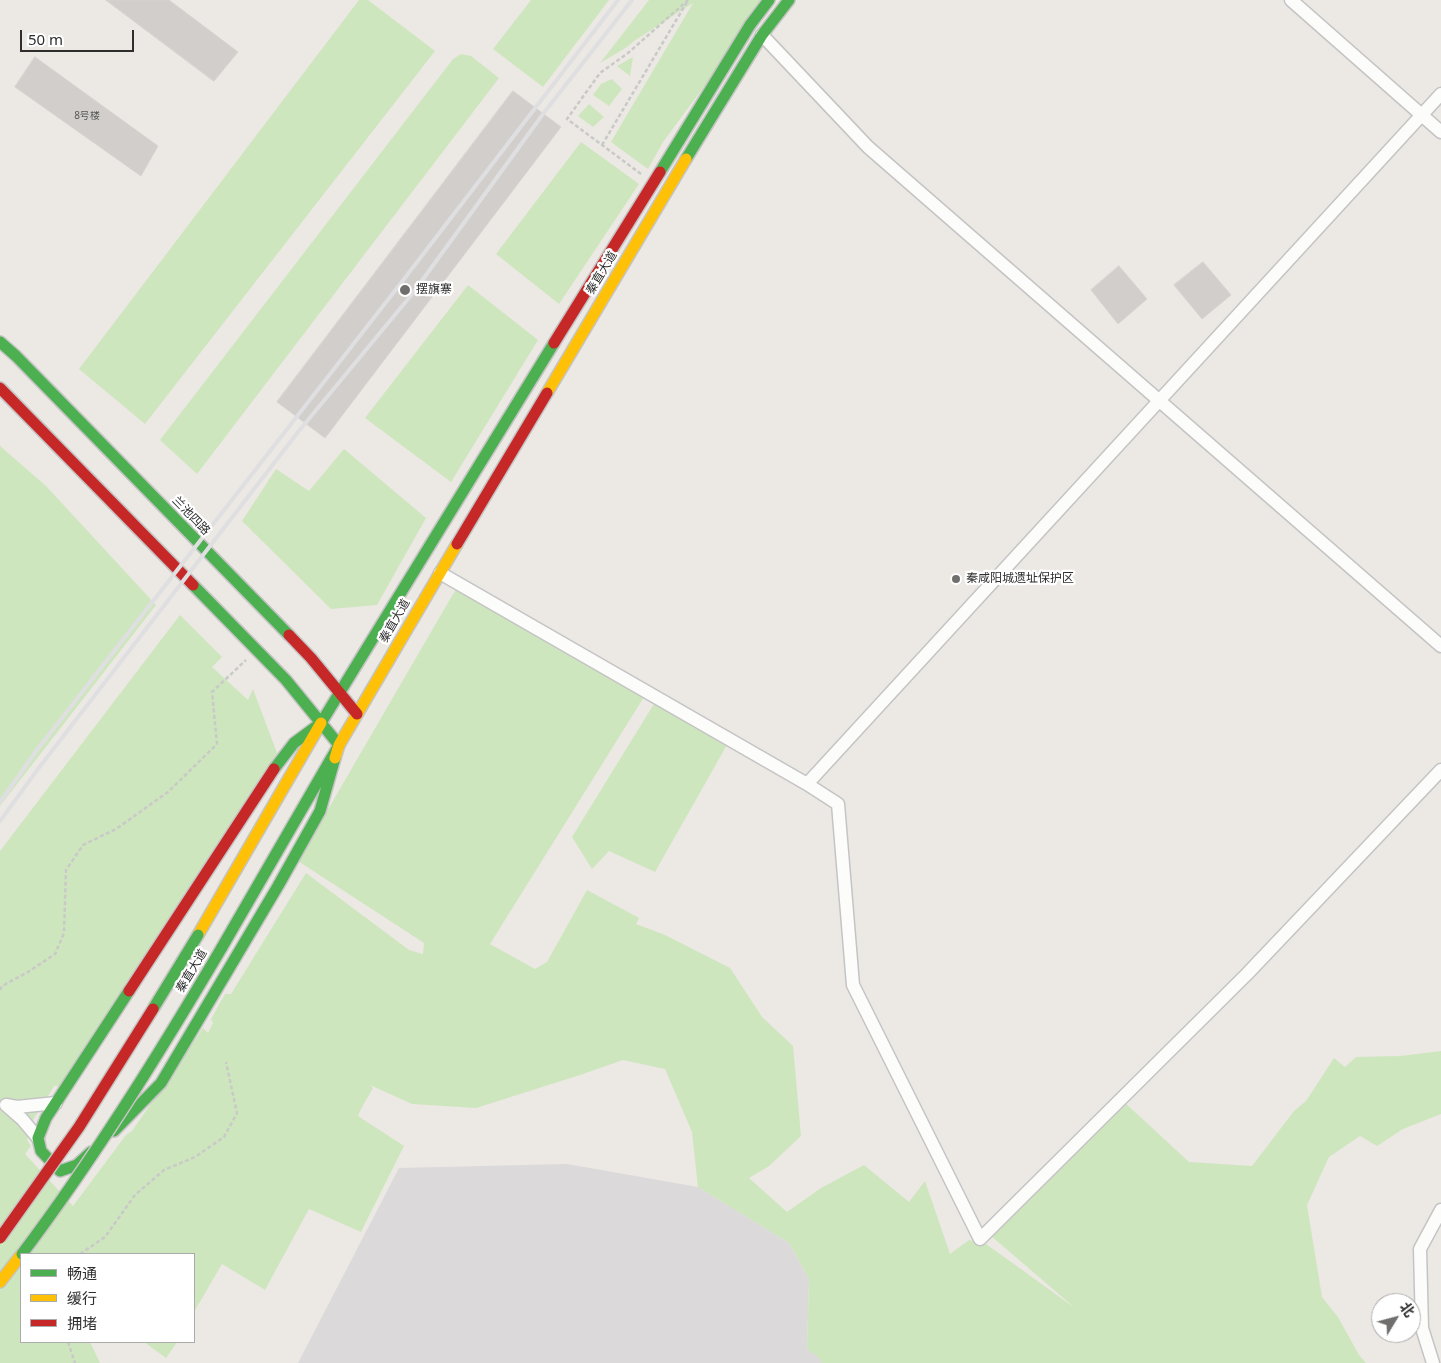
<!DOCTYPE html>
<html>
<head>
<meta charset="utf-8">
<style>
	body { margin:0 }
	#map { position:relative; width:1441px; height:1363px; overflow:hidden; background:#ece8e4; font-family:"Noto Sans","Noto Sans SC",sans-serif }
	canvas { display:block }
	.legend { position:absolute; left:20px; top:1253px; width:175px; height:90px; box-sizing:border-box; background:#fff; border:1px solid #ababab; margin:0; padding:6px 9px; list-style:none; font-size:15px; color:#2e2e2e }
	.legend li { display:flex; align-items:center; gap:10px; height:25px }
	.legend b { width:25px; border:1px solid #ababab }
	.north { position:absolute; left:1371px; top:1293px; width:50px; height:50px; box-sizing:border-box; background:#fff; border:1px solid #ababab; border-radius:50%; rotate:53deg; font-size:14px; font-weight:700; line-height:20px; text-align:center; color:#2e2e2e }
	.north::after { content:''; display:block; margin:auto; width:18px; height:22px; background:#706f6e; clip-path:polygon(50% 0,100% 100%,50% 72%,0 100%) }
	.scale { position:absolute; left:20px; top:30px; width:114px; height:22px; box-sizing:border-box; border:2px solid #2e2e2e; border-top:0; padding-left:6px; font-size:15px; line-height:18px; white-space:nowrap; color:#2e2e2e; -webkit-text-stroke:4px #fff; paint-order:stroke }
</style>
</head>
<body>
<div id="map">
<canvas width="1441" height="1363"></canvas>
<ul class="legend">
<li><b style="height:6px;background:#4caf50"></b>畅通</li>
<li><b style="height:6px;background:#ffc107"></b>缓行</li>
<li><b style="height:6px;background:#c62828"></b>拥堵</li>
</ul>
<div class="north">北</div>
<div class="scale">50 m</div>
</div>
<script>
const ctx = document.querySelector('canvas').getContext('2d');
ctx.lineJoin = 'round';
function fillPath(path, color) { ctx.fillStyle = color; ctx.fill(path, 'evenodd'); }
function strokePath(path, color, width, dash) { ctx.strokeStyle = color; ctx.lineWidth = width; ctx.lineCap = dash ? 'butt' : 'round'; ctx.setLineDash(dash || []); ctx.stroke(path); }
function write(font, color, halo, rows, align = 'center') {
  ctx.font = font + ' "Noto Sans","Noto Sans SC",sans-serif'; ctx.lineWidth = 4.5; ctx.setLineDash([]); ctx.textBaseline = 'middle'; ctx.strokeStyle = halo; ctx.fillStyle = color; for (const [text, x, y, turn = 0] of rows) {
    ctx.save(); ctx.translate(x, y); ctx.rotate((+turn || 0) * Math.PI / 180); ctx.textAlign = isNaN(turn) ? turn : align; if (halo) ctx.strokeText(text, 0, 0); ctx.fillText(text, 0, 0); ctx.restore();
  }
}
const industrial = new Path2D(`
	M567 1164 698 1187 789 1243 809 1279 807 1349 826 1363H298L399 1168Z`);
const green = new Path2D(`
	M359 0H368L435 51 145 424 79 369Z
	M531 0H609L543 87 493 49Z
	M649 0H768L663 142 648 169 611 142 693 3 634 41C625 50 611 56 600 63Z
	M461 54 471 56 499 78 197 474 160 440 453 59Z
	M633 57 630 76 617 66Z
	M612 79 622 89 609 106 593 95 601 84Z
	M589 104 604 117 593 127 578 116Z
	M581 142 639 184 559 304 496 254Z
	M468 285 538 340 451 482 365 418Z
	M0 446 46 486 156 605 0 806Z
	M344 449 426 518 377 605 331 609 242 521 276 469 309 491Z
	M460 582 649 689 490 944 535 969 547 962 587 890 639 918 636 924 665 935 730 968 762 1017 793 1046 801 1136 769 1166 749 1178 787 1212 821 1188 864 1165 909 1202 925 1181 950 1254 969 1240 986 1244 1075 1308 990 1235 1123 1101 1189 1162 1252 1166 1294 1111 1306 1101 1334 1058 1345 1067 1356 1057 1400 1056 1441 1051V1114L1403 1129 1377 1146 1360 1136 1329 1157 1307 1205 1322 1297 1338 1317 1359 1355 1366 1363H822L819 1358 807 1349 809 1279 789 1243 698 1187 692 1132 665 1069 623 1060 580 1075 476 1108 412 1104 370 1085 373 1088C368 1098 362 1105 358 1116L404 1146 361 1232 309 1209 265 1290 222 1264 194 1312V1254H21V1342H90L100 1363H0V851L180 615 222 657 212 667 248 700 253 689 277 753 68 1087 54 1086 33 1120 27 1140 31 1146 25 1154 73 1206 126 1135 132 1131 203 1028 208 1033 213 1023 211 1019 225 994H231L306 873 409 950 423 954 424 943 298 861Z
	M657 699 732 736 655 872 609 851 592 869 572 837Z
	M144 1342H177L166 1358Z`);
const building = new Path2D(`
	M106 0H169L238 52 214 81Z
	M35 57 158 146 141 176 15 87Z
	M513 91 561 127 325 438 277 402Z
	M1203 262 1231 295 1202 319 1174 285Z
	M1119 266 1147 299 1118 324 1091 290Z`);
const path = new Path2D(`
	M602 145 687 2
	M641 174 567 119 600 73 628 53 688 0
	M0 990 2 986 28 972 55 954 64 933 66 870 83 845 116 829 168 792 217 744 212 692 246 660
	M80 1254 105 1237 135 1195 164 1170 195 1157 224 1137 237 1113 226 1062
	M68 1342 75 1363`);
const street = new Path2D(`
	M1291 0 1441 132
	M762 35 868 147 1441 646
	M440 573 807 784 1441 94
	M807 784 838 804 853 985 980 1239 1247 974 1441 770
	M38 1138 22 1119 6 1105 17 1107 56 1103
	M1433 1363 1422 1328 1420 1249 1441 1210`);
const fast = new Path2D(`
	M686 159 762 35 789 0
	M660 172 750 25 769 0
	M0 342 16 356 289 635
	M193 585 286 680 339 745
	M274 769 294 743 321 723 554 343
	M221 949 339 745
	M114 1131 161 1083 278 886 320 811 335 758
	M91 1152 77 1165 60 1171 41 1151 38 1138 46 1118 129 991`);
const slow = new Path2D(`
	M547 393 686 159
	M335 758 339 745 457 544
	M198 935 321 723
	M0 1282 21 1255`);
const jam = new Path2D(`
	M554 343 660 172
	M0 388 193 585
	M457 544 547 393
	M289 635 311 658 357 714
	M129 991 274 769`);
const rail = new Path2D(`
	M0 802 37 750 401 283 618 0
	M0 821 38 769 298 432 413 293 543 114 632 0`);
const fastBridge = new Path2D(`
	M153 1009 198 935
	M22 1254C95 1157 159 1054 221 949`);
const jamBridge = new Path2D(`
	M0 1238 79 1127 153 1009`);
const markers = [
	[405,290,6,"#706f6e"],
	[956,579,5,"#706f6e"]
];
const numberNames = [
	["8号楼",87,116]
];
const streetNames = [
	["秦直大道",602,273,-59],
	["兰池四路",191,516,46],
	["秦直大道",395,621,-60],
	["秦直大道",192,971,-59]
];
const poiNames = [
	["摆旗寨",416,290],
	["秦咸阳城遗址保护区",966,579]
];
fillPath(industrial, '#dcd9db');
fillPath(green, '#cee6be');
fillPath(building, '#d1cecb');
strokePath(building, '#d7d4d0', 1);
strokePath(street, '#c5c4c5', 15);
strokePath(fast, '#c5c4c5', 14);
strokePath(slow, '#c5c4c5', 14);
strokePath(jam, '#c5c4c5', 14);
strokePath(path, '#c9c9c8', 2.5, [4, 2.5]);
strokePath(street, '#fcfcfb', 12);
strokePath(fast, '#4caf50', 11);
strokePath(slow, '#ffc107', 11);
strokePath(jam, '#c62828', 11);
strokePath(rail, '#dfdfe1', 4);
strokePath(fastBridge, '#c6c5c4', 14, []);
strokePath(jamBridge, '#c6c5c4', 14, []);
strokePath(fastBridge, '#4caf50', 11);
strokePath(jamBridge, '#c62828', 11);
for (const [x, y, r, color] of markers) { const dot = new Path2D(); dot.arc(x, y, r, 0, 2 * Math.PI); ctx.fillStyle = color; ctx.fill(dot); strokePath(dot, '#fff', 2); }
write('10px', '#585857', null, numberNames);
write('12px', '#2e2e2e', '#fff', streetNames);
write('12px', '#2e2e2e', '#fff', poiNames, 'left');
</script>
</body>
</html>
